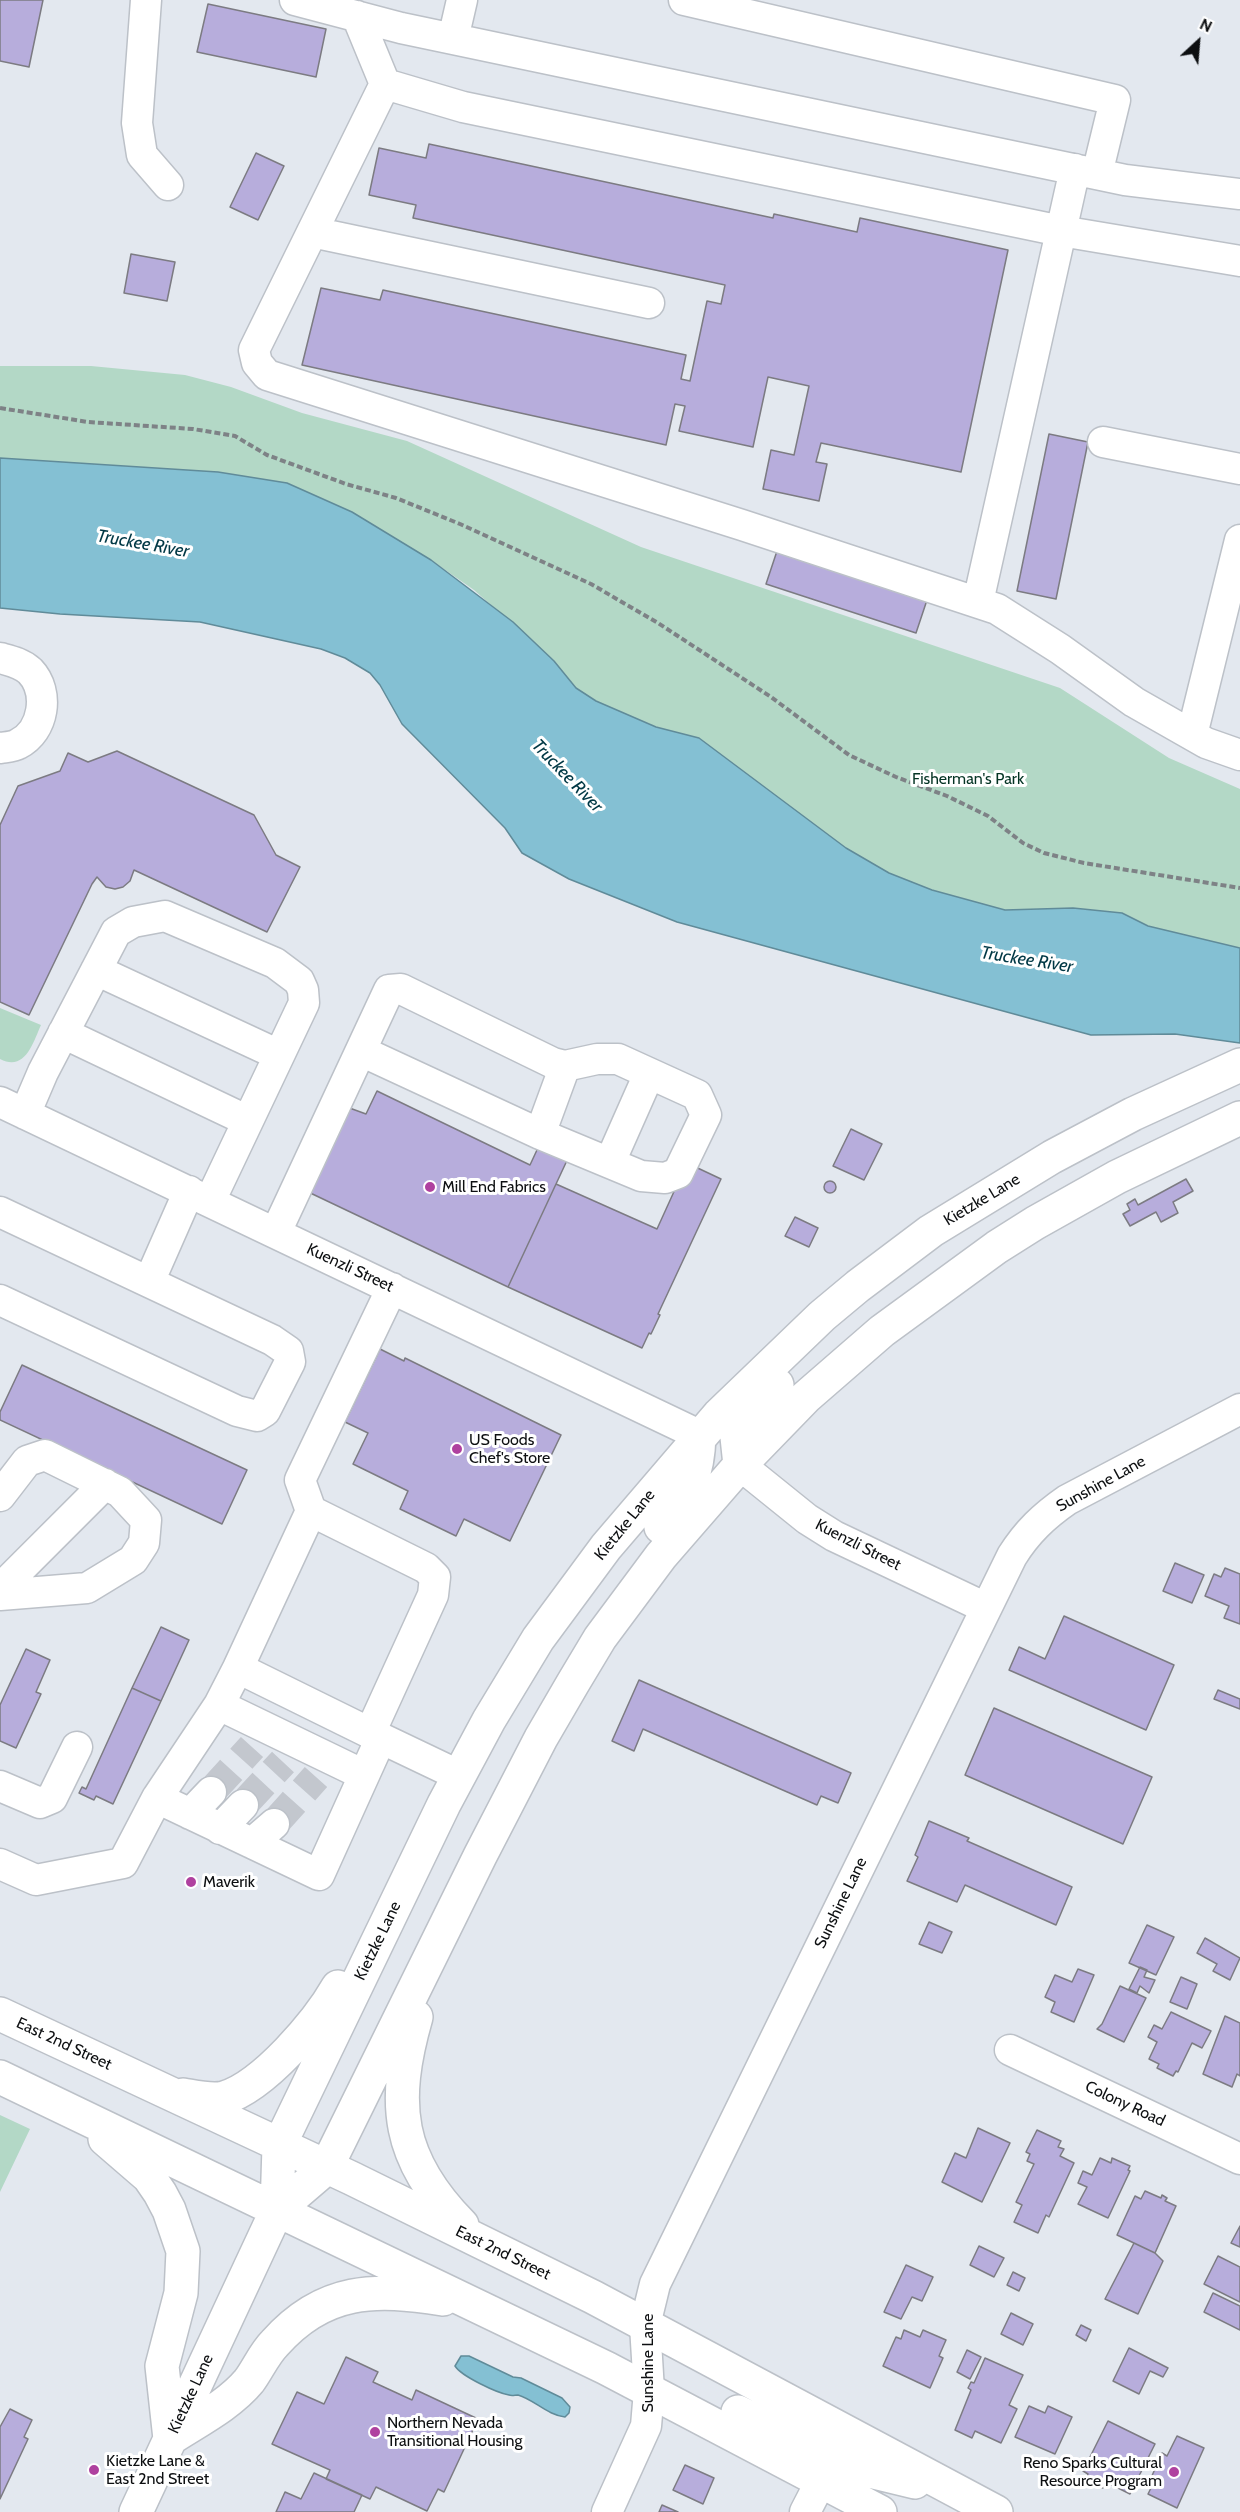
<!DOCTYPE html>
<html>
<head>
<meta charset="utf-8">
<style>
	body { margin:0 }
	#map { position:relative; width:1240px; height:2512px; overflow:hidden; background:#e3e8ef; font-family:Cabin,sans-serif }
	canvas { display:block }
	.north { position:absolute; left:1168px; top:12px; width:60px; height:60px; -webkit-text-stroke:4px #fff; paint-order:stroke; rotate:26deg; font-size:16px; font-weight:700; line-height:24px; text-align:center; color:#0d0f11 }
	.north::after { content:''; display:block; margin:auto; width:21px; height:27px; background:#0d0f11; clip-path:polygon(50% 0,100% 100%,50% 72%,0 100%) }
</style>
</head>
<body>
<div id="map">
<canvas width="1240" height="2512"></canvas>
<div class="north">N</div>
</div>
<script>
const ctx = document.querySelector('canvas').getContext('2d');
ctx.lineJoin = 'round';
function fillPath(path, color) { ctx.fillStyle = color; ctx.fill(path, 'evenodd'); }
function strokePath(path, color, width, dash) { ctx.strokeStyle = color; ctx.lineWidth = width; ctx.lineCap = dash ? 'butt' : 'round'; ctx.setLineDash(dash || []); ctx.stroke(path); }
function write(font, color, halo, rows, align = 'center') {
  ctx.font = font + ' Cabin,sans-serif'; ctx.lineWidth = 6; ctx.setLineDash([]); ctx.textBaseline = 'middle'; ctx.strokeStyle = halo; ctx.fillStyle = color; for (const [text, x, y, turn = 0] of rows) {
    ctx.save(); ctx.translate(x, y); ctx.rotate((+turn || 0) * Math.PI / 180); ctx.textAlign = isNaN(turn) ? turn : align; if (halo) ctx.strokeText(text, 0, 0); ctx.fillText(text, 0, 0); ctx.restore();
  }
}
const green = new Path2D(`
	M0 366H91L185 375 231 387 302 413 407 441 641 547 1060 688 1169 758 1240 789V948L1148 926 1122 913 1073 908 1005 910 932 890 889 873 846 848 699 738 656 727 596 701 576 688 554 661 474 590 431 560 352 512 323 501 218 472 0 458Z
	M0 1008 41 1025C33 1043 25 1072 0 1059Z
	M0 2115 30 2129 0 2192Z`);
const water = new Path2D(`
	M0 458 218 472 287 483 352 512 431 560 513 622 554 661 576 688 596 701 656 727 699 738 846 848 889 873 932 890 1005 910 1073 908 1122 913 1148 926 1240 948V1043L1175 1034 1091 1035 677 922 569 879 522 853 505 828 402 724 380 685 370 673 345 658 321 649 200 622 60 614 0 608Z
	M461 2356H469L513 2377 521 2378 562 2398 570 2407 569 2413 565 2417C547 2415 535 2400 518 2395 515 2395 512 2396 509 2395 497 2393 461 2376 455 2366Z`);
const building = new Path2D(`
	M0 0H43L29 67 0 61Z
	M208 4 326 29 316 77 197 52Z
	M429 144 773 218 774 214 857 232 860 218 1008 250 961 472 821 443 816 462 827 464 819 501 763 489 771 450 794 455 809 386 768 377 753 447 679 431 685 406 675 404 666 445 302 365 321 288 380 300 383 290 686 355 681 379 690 381 707 301 721 304 725 285 413 218 416 205 369 195 379 148 426 158Z
	M256 153 284 166 258 220 230 207Z
	M131 254 175 262 167 301 124 293Z
	M1049 434 1088 442 1056 599 1017 591Z
	M777 551 927 600 916 633 766 584Z
	M117 751 254 815 276 855 300 867 267 932 134 870 130 881 123 887 115 889 106 887 97 877 92 884 29 1015 0 1002V825L18 786 60 771 68 753 88 762Z
	M377 1091 530 1165 543 1137 570 1154 508 1287 304 1190 344 1106 366 1114Z
	M851 1129 882 1144 864 1180 833 1166Z
	M687 1163 721 1179 658 1314 660 1315 651 1334 649 1333 642 1348 508 1287 556 1184 657 1229Z
	M1186 1179 1193 1191 1173 1202 1178 1213 1161 1222 1156 1212 1130 1226 1123 1214 1130 1210 1127 1204 1135 1199 1138 1205Z
	M824 1187a6 6 0 1 1 12 0a6 6 0 1 1-12 0Z
	M795 1217 818 1228 809 1247 785 1236Z
	M380 1349 404 1361 405 1358 561 1435 510 1541 464 1519 456 1536 400 1509 408 1491 353 1464 368 1433 345 1422Z
	M22 1365 247 1470 222 1524 0 1420V1412Z
	M1175 1563 1204 1575 1192 1603 1163 1591Z
	M1225 1568 1240 1574V1624L1224 1618 1229 1606 1205 1596 1214 1574 1221 1577Z
	M1064 1616 1174 1665 1146 1730 1009 1670 1019 1647 1045 1659Z
	M161 1627 189 1640 161 1701 132 1688Z
	M26 1649 50 1660 36 1692 41 1694 16 1748 0 1741V1705Z
	M639 1680 851 1773 838 1803 821 1796 817 1805 643 1729 634 1751 612 1741Z
	M132 1688 161 1701 113 1804 96 1796 94 1800 79 1793 82 1787 86 1789Z
	M1218 1690 1240 1699V1709L1214 1699Z
	M994 1708 1152 1777 1123 1844 965 1775Z
	M929 1821 969 1838 967 1841 1072 1887 1056 1925 965 1885 957 1902 907 1881 918 1857 915 1855Z
	M929 1922 952 1932 942 1953 919 1944Z
	M1147 1925 1174 1937 1156 1975 1129 1963Z
	M1205 1938 1240 1958 1230 1980 1213 1971 1217 1964 1197 1953Z
	M1140 1967 1147 1970 1144 1977 1155 1980 1149 1993 1140 1986 1137 1993 1129 1989Z
	M1078 1969 1094 1975 1074 2022 1051 2012 1055 2002 1045 1997 1055 1975 1072 1982Z
	M1181 1977 1197 1984 1187 2009 1170 2002Z
	M1120 1986 1146 1998 1124 2042 1097 2029 1102 2024Z
	M1171 2012 1211 2031 1202 2048 1192 2043 1178 2072 1176 2071 1173 2076 1157 2068 1159 2064 1149 2059 1157 2042 1148 2037 1154 2025 1162 2029Z
	M1225 2016 1240 2023V2076L1237 2074 1232 2087 1203 2074Z
	M978 2128 1010 2143 982 2202 942 2182 955 2153 966 2158Z
	M1037 2130 1061 2141 1058 2147 1064 2149 1060 2156 1074 2163 1049 2217 1046 2215 1038 2233 1014 2222 1022 2205 1016 2202 1034 2164 1027 2161 1030 2154 1026 2152Z
	M1100 2158 1111 2163 1112 2158 1130 2166 1128 2170 1130 2171 1108 2218 1078 2204 1087 2187 1078 2183 1083 2171 1092 2175Z
	M1145 2191 1161 2198 1162 2195 1167 2198 1165 2201 1176 2206 1155 2253 1117 2235 1135 2196 1141 2199Z
	M1240 2226V2247L1231 2243Z
	M1134 2243 1155 2253 1163 2261 1138 2314 1105 2299Z
	M979 2246 1004 2258 994 2277 970 2265Z
	M1218 2256 1240 2267V2302L1204 2284Z
	M906 2265 933 2277 922 2301 912 2297 901 2319 884 2312Z
	M1013 2272 1025 2278 1019 2291 1007 2285Z
	M1213 2293 1240 2306V2330L1204 2312Z
	M1011 2313 1033 2324 1023 2345 1001 2334Z
	M1081 2325 1091 2330 1086 2341 1076 2335Z
	M904 2330 920 2337 923 2330 946 2340 939 2356 943 2358 930 2388 883 2366 896 2337 901 2339Z
	M1129 2348 1168 2368 1163 2377 1150 2371 1139 2394 1113 2381Z
	M967 2350 981 2357 970 2379 957 2372Z
	M346 2357 378 2372 373 2382 412 2400 416 2390 478 2419 444 2492 438 2489 427 2511 376 2487 370 2499 326 2479 330 2470 272 2444 297 2392 324 2404Z
	M985 2358 1023 2375 1009 2405 1017 2409 1001 2443 975 2431 972 2438 955 2430 971 2390 968 2388 971 2382 974 2383Z
	M1029 2406 1045 2413 1048 2406 1072 2417 1055 2454 1015 2437Z
	M10 2409 32 2420 24 2437 28 2439 0 2499V2427Z
	M1108 2421 1155 2444 1130 2494 1106 2482 1103 2488 1085 2480 1088 2474 1083 2471Z
	M1177 2436 1204 2448 1177 2508 1148 2494 1155 2480 1151 2478 1162 2453 1167 2456Z
	M685 2465 714 2478 703 2504 673 2490Z
	M314 2473 362 2495 354 2512H276L285 2492 301 2499Z
	M662 2505 678 2512H659Z`);
const minorTunnel = new Path2D(`
	M211 1792 252 1747
	M243 1805 283 1762
	M274 1824 316 1777`);
const path = new Path2D(`
	M0 408 88 422 193 429 235 436 267 455 346 484 396 498 460 524 591 584 658 623 771 697 849 755 896 777 947 796 988 816 1023 843 1044 853 1084 863 1240 888`);
const minor = new Path2D(`
	M146 0 137 123 142 155 168 185
	M295 0 401 28 1125 180 1240 194
	M684 0 1115 100 1097 174
	M357 16 385 84 254 350 257 363 267 375 742 525 997 609 1060 649 1134 702 1206 743 1240 755
	M453 39 462 0
	M385 84 463 107 1061 231 1240 261
	M312 232 649 303
	M1103 442 1240 469
	M978 602 1075 169
	M0 658C11 661 21 663 30 671 50 692 44 731 18 744 13 747 5 747 0 748
	M1192 735 1240 540
	M96 970 279 1055
	M63 1033 248 1121
	M0 1102 699 1435
	M25 1114 43 1072 116 932 133 922 165 916 275 963 299 981 303 990 304 1003 210 1201
	M540 1134 565 1066
	M610 1162 649 1074
	M0 1212 272 1340 288 1351 290 1362 265 1411 257 1416 237 1411 0 1300
	M276 1232 291 1200 389 990 401 989 553 1063 565 1066 597 1059H618L697 1095 706 1115 678 1173 665 1178 641 1176 540 1134 361 1051
	M149 1282 189 1191
	M392 1288 300 1480 311 1511 426 1568 435 1577 433 1595 370 1733 458 1775
	M740 1465 807 1519 834 1536 986 1608
	M0 1496 27 1461 45 1455 120 1492 146 1520 144 1543 133 1560 87 1588 0 1595
	M311 1511 238 1668 370 1733
	M0 1589 105 1484
	M219 1705 364 1775
	M0 1786 40 1803 52 1798 77 1747
	M157 1798 319 1875 381 1738
	M190 1814 211 1792
	M220 1829 243 1805
	M252 1843 274 1824
	M0 1864 36 1880 123 1863 157 1798 219 1705 238 1668
	M1010 2050 1240 2159
	M607 2512 646 2426 649 2391 645 2325 655 2284 1012 1556C1027 1532 1044 1516 1067 1500L1240 1409
	M805 2512 821 2481`);
const major = new Path2D(`
	M740 1465 737 1437 750 1412 777 1385
	M661 1527C687 1492 698 1480 699 1435
	M0 2014 351 2178 593 2297 996 2512
	M416 2017C391 2104 397 2159 462 2225
	M0 2077 606 2368 880 2512
	M183 2095C195 2097 212 2101 224 2098 264 2086 318 2022 338 1987
	M105 2139 149 2177 160 2193 169 2210 183 2251 181 2293 162 2366 170 2439
	M277 2210 326 2168 480 1856 541 1738 573 1683 600 1638 661 1556 740 1465 806 1397 882 1331 997 1247 1035 1223 1117 1177 1240 1118
	M738 2412 849 2466 915 2482
	M171 2438C197 2421 229 2405 249 2381 258 2369 264 2354 275 2343 324 2288 375 2288 443 2299
	M136 2512 277 2210 279 2146 444 1804 489 1720 538 1639 606 1547 719 1415 822 1316 858 1286 931 1231 1052 1157 1133 1114 1240 1065`);
const markers = [
	[430,1187,6,"#af419f"],
	[457,1449,6,"#af419f"],
	[191,1882,6,"#af419f"],
	[375,2432,6,"#af419f"],
	[94,2470,6,"#af419f"],
	[1174,2472,6,"#af419f"]
];
const parkNames = [
	["Fisherman's Park",968,779]
];
const poiNames = [
	["Mill End Fabrics",442,1187],
	["US Foods",469,1440],
	["Chef's Store",469,1458],
	["Maverik",203,1882],
	["Northern Nevada",387,2423],
	["Transitional Housing",387,2441],
	["Kietzke Lane &",106,2461],
	["East 2nd Street",106,2479],
	["Reno Sparks Cultural",1162,2463,"right"],
	["Resource Program",1162,2481,"right"]
];
const streetNames = [
	["Kietzke Lane",982,1200,-31],
	["Kuenzli Street",350,1268,25],
	["Sunshine Lane",1101,1484,-29],
	["Kietzke Lane",625,1525,-51],
	["Kuenzli Street",858,1545,27],
	["Sunshine Lane",841,1903,-64],
	["Kietzke Lane",378,1941,-64],
	["East 2nd Street",64,2044,25],
	["Colony Road",1125,2104,25],
	["East 2nd Street",503,2253,26],
	["Sunshine Lane",648,2363,-90],
	["Kietzke Lane",191,2394,-65]
];
const waterNames = [
	["Truckee River",143,544,10],
	["Truckee River",567,776,46],
	["Truckee River",1027,960,9]
];
fillPath(green, '#b3d8c6');
fillPath(water, '#84c0d3');
strokePath(water, '#608b99', 1.5);
fillPath(building, '#b7addc');
strokePath(building, '#7c7b82', 1.5);
strokePath(minorTunnel, '#c3c7ce', 30, [30, 15]);
strokePath(minor, '#bcc1c8', 33);
strokePath(major, '#bcc1c8', 36);
strokePath(path, '#7e8286', 4, [6, 3]);
strokePath(minor, '#fff', 30);
strokePath(major, '#fff', 33);
for (const [x, y, r, color] of markers) { const dot = new Path2D(); dot.arc(x, y, r, 0, 2 * Math.PI); ctx.fillStyle = color; ctx.fill(dot); strokePath(dot, '#fff', 2); }
write('16px', '#043424', '#fff', parkNames);
write('16px', '#0d0f11', '#fff', poiNames, 'left');
write('16px', '#0d0f11', '#fff', streetNames);
write('italic 18px', '#003845', '#fff', waterNames);
</script>
</body>
</html>
